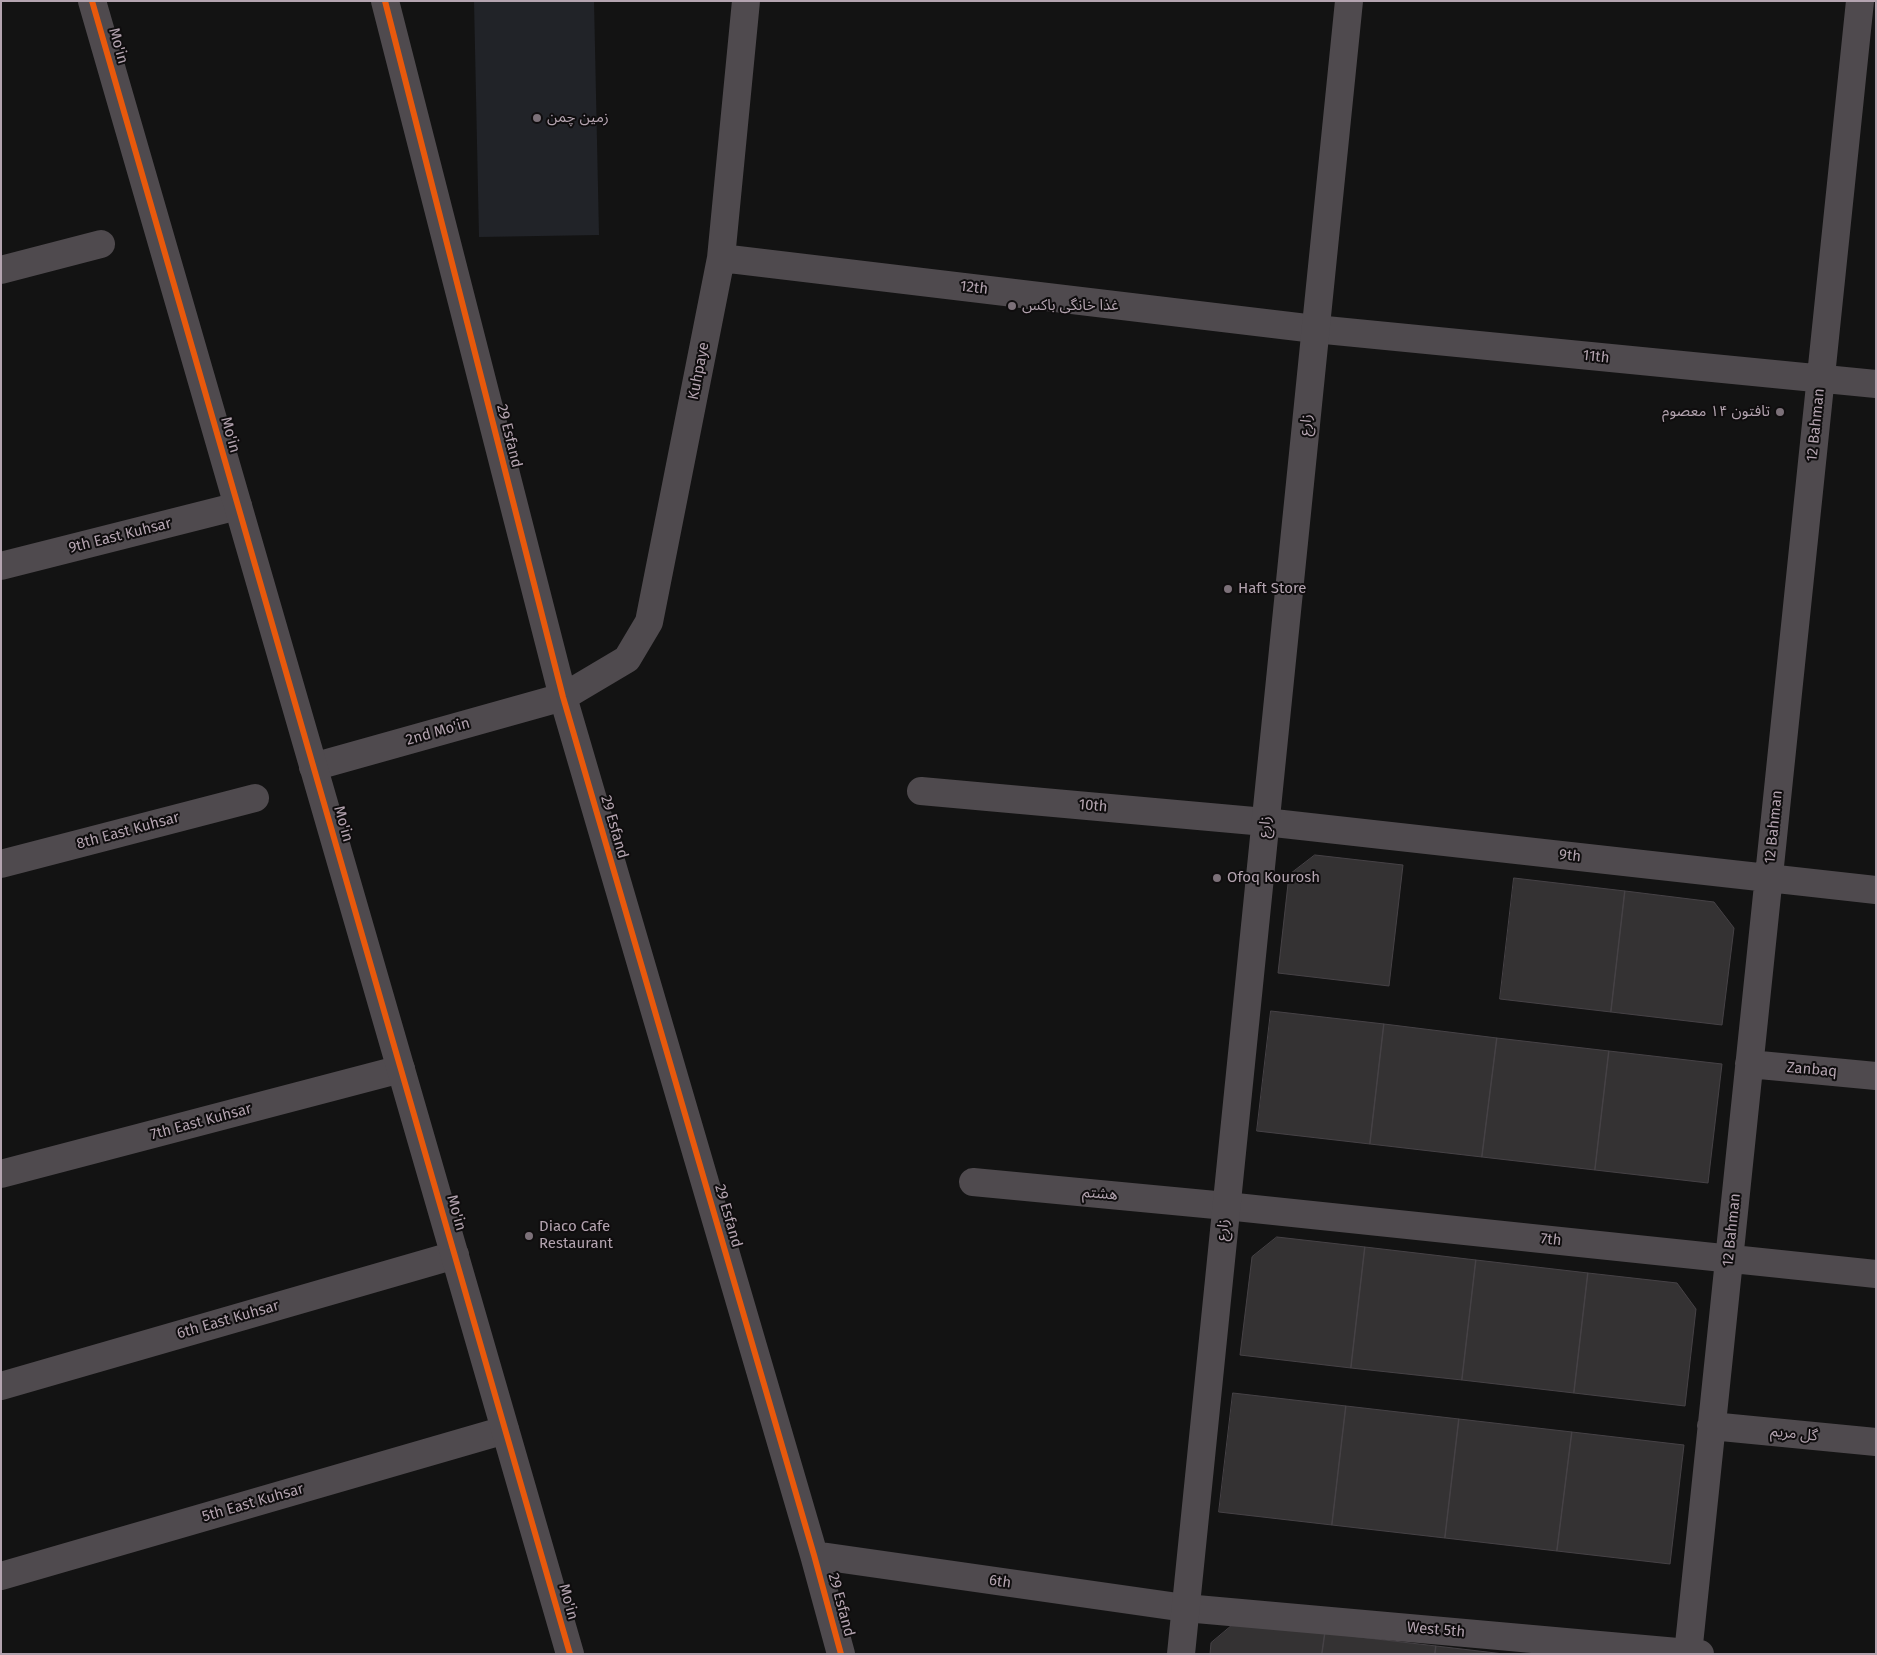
<!DOCTYPE html>
<html>
<head>
<meta charset="utf-8">
<style>
	body { margin:0 }
	#map { position:relative; width:1877px; height:1655px; overflow:hidden; background:#131313; font-family:"Fira Sans",sans-serif }
	canvas { display:block }
	.frame { position:absolute; inset:0; border:2px solid #b4a4b0; pointer-events:none }
</style>
</head>
<body>
<div id="map">
<canvas width="1877" height="1655"></canvas>
<div class="frame"></div>
</div>
<script>
const ctx = document.querySelector('canvas').getContext('2d');
ctx.lineJoin = 'round';
function fillPath(path, color) { ctx.fillStyle = color; ctx.fill(path, 'evenodd'); }
function strokePath(path, color, width, dash) { ctx.strokeStyle = color; ctx.lineWidth = width; ctx.lineCap = dash ? 'butt' : 'round'; ctx.setLineDash(dash || []); ctx.stroke(path); }
function write(font, color, halo, rows, align = 'center') {
  ctx.font = font + ' "Fira Sans","Noto Sans Arabic",sans-serif'; ctx.lineWidth = 4; ctx.setLineDash([]); ctx.textBaseline = 'middle'; ctx.strokeStyle = halo; ctx.fillStyle = color; for (const [text, x, y, turn = 0] of rows) {
    ctx.save(); ctx.translate(x, y); ctx.rotate((+turn || 0) * Math.PI / 180); ctx.textAlign = isNaN(turn) ? turn : align; if (halo) ctx.strokeText(text, 0, 0); ctx.fillText(text, 0, 0); ctx.restore();
  }
}
const green = new Path2D(`
	M474 1H594L599 235 479 237Z`);
const building = new Path2D(`
	M1315 855 1403 865 1389 986 1278 973 1289 875Z
	M1514 878 1625 891 1611 1012 1500 999Z
	M1625 891 1714 902 1734 928 1722 1025 1611 1012Z
	M1271 1011 1384 1024 1370 1144 1257 1131Z
	M1384 1024 1497 1038 1482 1157 1370 1144Z
	M1497 1038 1609 1051 1595 1170 1482 1157Z
	M1609 1051 1722 1064 1708 1183 1595 1170Z
	M1277 1237 1365 1247 1351 1368 1240 1355 1252 1257Z
	M1365 1247 1476 1260 1462 1380 1351 1368Z
	M1476 1260 1588 1273 1574 1393 1462 1380Z
	M1588 1273 1677 1283 1696 1309 1685 1406 1574 1393Z
	M1233 1393 1346 1406 1332 1525 1219 1512Z
	M1346 1406 1459 1419 1445 1538 1332 1525Z
	M1459 1419 1572 1432 1557 1551 1445 1538Z
	M1572 1432 1684 1445 1670 1564 1557 1551Z
	M1236 1622 1325 1633 1322 1654H1210L1211 1643Z
	M1325 1633 1436 1646 1435 1654H1322Z
	M1436 1646 1504 1654H1435Z`);
const minor = new Path2D(`
	M385 1 563 697 814 1555 841 1654
	M721 258 1315 329 1876 384
	M1 270 101 244
	M1 566 238 506
	M313 767 563 697 627 659 649 622 721 258 746 1
	M921 791 1265 822 1876 890
	M1 864 255 798
	M1749 1064 1876 1076
	M1 1174 401 1069
	M973 1182 1226 1206 1876 1274
	M1 1386 455 1255
	M1711 1426 1876 1442
	M814 1555 1185 1608 1700 1654
	M1 1576 505 1430
	M1688 1654 1860 1`);
const tertiary = new Path2D(`
	M92 1 570 1654
	M1181 1654 1349 1`);
const cycleway = new Path2D(`
	M92 1 570 1654
	M385 1 563 697 814 1555 841 1654`);
const markers = [
	[537,118,5,"#7c7179"],
	[1012,306,5,"#7c7179"],
	[1780,412,5,"#7c7179"],
	[1228,589,5,"#7c7179"],
	[1217,878,5,"#7c7179"],
	[529,1236,5,"#7c7179"]
];
const streetNames = [
	["Mo'in",118,46,74],
	["12th",974,288,7],
	["11th",1596,357,6],
	["Kuhpaye",699,371,-79],
	["زارع",1306,425,-84],
	["12 Bahman",1816,425,-84],
	["Mo'in",230,435,74],
	["29 Esfand",509,436,76],
	["9th East Kuhsar",120,536,-14],
	["2nd Mo'in",438,732,-16],
	["10th",1093,806,5],
	["Mo'in",343,824,74],
	["29 Esfand",614,827,74],
	["زارع",1265,827,-84],
	["12 Bahman",1774,827,-84],
	["8th East Kuhsar",128,831,-15],
	["9th",1570,856,6],
	["Zanbaq",1812,1070,5],
	["7th East Kuhsar",201,1122,-15],
	["هشتم",1100,1194,5],
	["Mo'in",456,1213,74],
	["29 Esfand",728,1216,74],
	["زارع",1223,1230,-84],
	["12 Bahman",1732,1230,-84],
	["7th",1551,1240,6],
	["6th East Kuhsar",228,1320,-16],
	["گل مریم",1794,1434,6],
	["5th East Kuhsar",253,1503,-16],
	["6th",1000,1582,8],
	["Mo'in",568,1602,74],
	["29 Esfand",841,1605,75],
	["West 5th",1436,1630,5]
];
const poiNames = [
	["زمین چمن",547,118],
	["غذا خانگی باکس",1022,306],
	["تافتون ۱۴ معصوم",1770,412,"right"],
	["Haft Store",1238,589],
	["Ofoq Kourosh",1227,878],
	["Diaco Cafe",539,1227],
	["Restaurant",539,1244]
];
fillPath(green, '#212328');
fillPath(building, '#343233');
strokePath(building, '#464246', 1);
strokePath(minor, '#4f4a4e', 28);
strokePath(tertiary, '#4f4a4e', 28);
strokePath(cycleway, '#e8590c', 6);
for (const [x, y, r, color] of markers) { const dot = new Path2D(); dot.arc(x, y, r, 0, 2 * Math.PI); ctx.fillStyle = color; ctx.fill(dot); strokePath(dot, '#0f0d0e', 2); }
write('15px', '#b4a4b0', '#0f0d0e', streetNames);
write('15px', '#b4a4b0', '#0f0d0e', poiNames, 'left');
</script>
</body>
</html>
